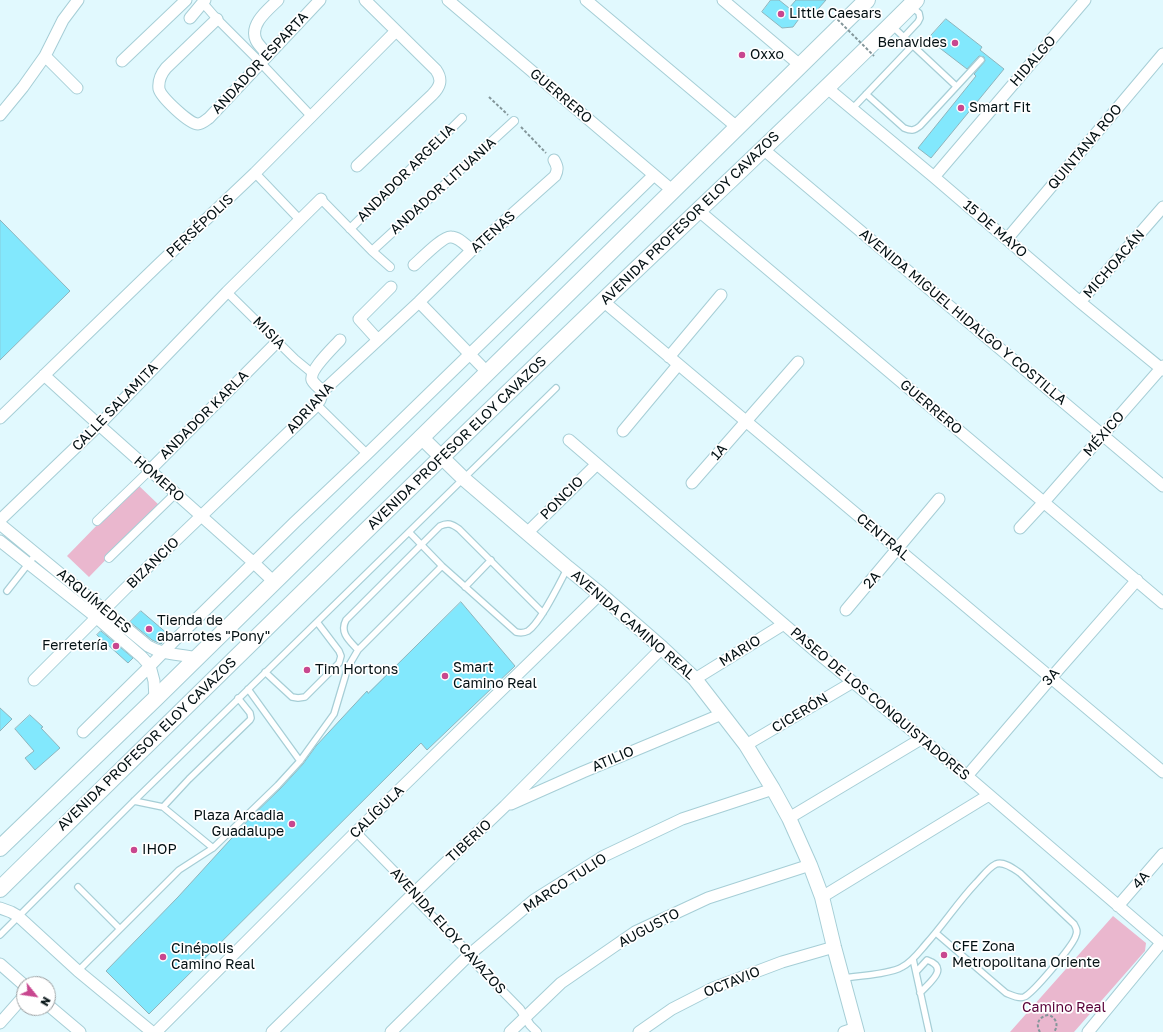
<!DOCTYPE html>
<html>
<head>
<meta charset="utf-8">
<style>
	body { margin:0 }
	#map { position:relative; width:1163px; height:1032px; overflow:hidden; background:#e1f9fe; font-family:"Golos Text",sans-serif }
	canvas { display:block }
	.north { position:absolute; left:16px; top:976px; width:40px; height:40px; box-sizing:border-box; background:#fff; border:1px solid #9a9fa1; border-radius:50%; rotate:120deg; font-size:11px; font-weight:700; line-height:16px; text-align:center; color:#031013 }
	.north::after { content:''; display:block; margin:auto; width:14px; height:18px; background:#c8478f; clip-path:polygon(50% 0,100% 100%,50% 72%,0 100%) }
</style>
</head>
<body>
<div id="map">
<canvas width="1163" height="1032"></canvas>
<div class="north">N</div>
</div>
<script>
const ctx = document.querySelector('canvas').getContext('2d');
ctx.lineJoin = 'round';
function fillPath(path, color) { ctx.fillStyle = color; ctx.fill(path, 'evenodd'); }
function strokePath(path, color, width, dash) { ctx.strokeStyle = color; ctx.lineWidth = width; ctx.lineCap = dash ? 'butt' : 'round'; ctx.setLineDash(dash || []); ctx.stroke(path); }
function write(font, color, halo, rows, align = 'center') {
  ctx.font = font + ' "Golos Text",sans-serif'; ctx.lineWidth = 3.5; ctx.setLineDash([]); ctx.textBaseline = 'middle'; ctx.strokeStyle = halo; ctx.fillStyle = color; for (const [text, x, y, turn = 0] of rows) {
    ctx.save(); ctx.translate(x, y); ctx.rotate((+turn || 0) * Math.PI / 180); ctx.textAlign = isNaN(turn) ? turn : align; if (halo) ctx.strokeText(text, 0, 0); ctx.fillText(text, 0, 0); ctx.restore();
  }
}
const green = new Path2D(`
	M137 484 159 505 89 577 67 556Z
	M1113 916 1146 943 1145 951 1074 1032H1010Z`);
const building = new Path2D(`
	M771 0H779L789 8 796 0H826L811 17 804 12 793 27 782 28 762 12Z
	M946 19 982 47 980 50 1004 69 931 158 918 148 976 76 974 74 985 61 984 57 979 56 967 69 928 39Z
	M0 220 70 291 0 360Z
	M461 602 515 666 427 750 421 743 149 1014 106 971 178 897 251 817 281 788 303 764 316 746 367 691 368 693Z
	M141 611 169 635 161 644 152 640 130 622Z
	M101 631 133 658 128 663 97 635Z
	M0 708 12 719 0 731Z
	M30 715 43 727 41 728 60 748 35 770 25 758 34 751 15 729Z`);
const path = new Path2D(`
	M489 97 508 115
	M521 127 546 153
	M1040 1032C1035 1024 1039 1016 1049 1015 1056 1018 1059 1025 1054 1032`);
const service = new Path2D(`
	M892 26 956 86
	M904 37 918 22 920 18 919 13 912 7
	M866 94 904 128C911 131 914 131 920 126L981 60
	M852 109 913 45
	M409 532 442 566 516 632C520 633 524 633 528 631 541 622 559 584 567 569
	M465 587 491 560
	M7 591 36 554
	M358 650C350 641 339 633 346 620L440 526C448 522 452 524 459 529L543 613
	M265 672 292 697 298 698 305 697 339 663 341 656 339 651 317 622
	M248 689 300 761
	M134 801 163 807 213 848
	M163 807 189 779 250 720 251 718 250 713 238 698
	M78 887 120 929
	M0 935 134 801 556 388
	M913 959 929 1032
	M78 971 179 870 213 848 278 785 300 761 334 714 348 667 358 650 442 566
	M916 972 927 960C950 968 930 982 920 993
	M842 978C857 976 891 974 902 967 912 962 919 952 926 944 944 924 958 902 976 883 982 877 988 868 996 864 1004 861 1014 869 1020 873L1074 924C1076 928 1078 930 1076 935 1074 945 1032 994 1024 997 1018 999 1011 995 1006 993L936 933`);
const pedestrian = new Path2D(`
	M203 3 217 19 261 63 312 117
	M255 173 300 220
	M321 199 372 251 390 267
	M350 229 462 118
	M372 251 514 121
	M227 292 295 359 312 373
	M317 405 367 454
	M97 521 150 470
	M109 558 176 493
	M357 831 361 837 409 886 417 901 463 947 476 964 520 1009 530 1025 537 1032`);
const minor = new Path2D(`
	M448 0 673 191
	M586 0 738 128
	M723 0 801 66
	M190 18 205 0
	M217 19 166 68C161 74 158 81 159 89 161 97 189 124 198 124 202 124 206 120 209 118L320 0
	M268 55C264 50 258 45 256 40 249 24 269 9 278 0
	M45 56 77 88
	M122 61 186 0
	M826 87 934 177 1080 302 1163 370
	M0 115 23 87 45 56 63 20 78 0
	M763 149 1163 486
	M357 166 432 95C440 87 443 80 436 70L365 0
	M934 177 1085 0
	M699 211 1163 603
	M1007 239 1163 54
	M414 265C421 259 443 236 451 237 459 237 466 246 472 250
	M603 301 1163 772
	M419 302 487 372
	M1080 302 1163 207
	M378 340 359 319 391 287
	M669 357 721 295
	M44 375 99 425 254 563 274 582
	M323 391C319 388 314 384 312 380 309 370 334 347 340 340
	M0 418 158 265 255 173 396 31
	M623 431 678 365
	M569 440 814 650 967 776 1163 944
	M150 470 277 342
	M692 483 798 362
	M0 520 99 425 227 292 321 199
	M0 524 148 646C163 655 180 654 197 658
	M1020 528 1044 502 1163 366
	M527 533 597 464
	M0 541 97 618 142 657 150 666 154 681 155 699
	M846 610 939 499
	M695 679 784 624
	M34 680 125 589 313 409 320 400 323 391 419 302 472 250 555 176C558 170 558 167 554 160
	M83 732 150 666 178 637 294 523 367 454 654 175
	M746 745 853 682
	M967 776 1051 678 1137 580
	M511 804 583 772 722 714
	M789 818 921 739
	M822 897 989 795
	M1118 906 1163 854
	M0 908 11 912 18 916 78 971 152 1032
	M0 964 24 985
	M48 1005 80 1032
	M0 1023 24 996
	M156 1032 357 831 600 594
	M272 1032 413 894 505 806 662 648
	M391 1032 469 955 534 900 604 856 682 819 773 789
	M510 1032 561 983 635 932 708 898 810 865
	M639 1032 672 1009 713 988 782 962 834 947
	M844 1032 856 1028
	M1088 1032 1162 942`);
const tertiary = new Path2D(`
	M421 437 464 479 568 568 600 594 662 648 695 679 746 745 773 789 789 818 810 865 822 897 834 947 857 1032`);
const secondary = new Path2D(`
	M0 848 155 699 867 0
	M0 889C200 693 400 496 602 302 707 202 813 103 916 0`);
const pathBridge = new Path2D(`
	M834 16 874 56`);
const markers = [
	[781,14,4,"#c8478f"],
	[955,43,4,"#c8478f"],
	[742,55,4,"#c8478f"],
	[961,108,4,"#c8478f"],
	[149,629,4,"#c8478f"],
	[116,646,4,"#c8478f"],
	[307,670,4,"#c8478f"],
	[445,676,4,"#c8478f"],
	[292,824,4,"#c8478f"],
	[134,850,4,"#c8478f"],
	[944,955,4,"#c8478f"],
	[163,957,4,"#c8478f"]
];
const poiNames = [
	["Little Caesars",789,14],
	["Benavides",947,43,"right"],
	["Oxxo",750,55],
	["Smart Fit",969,108],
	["Tienda de",157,621],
	["abarrotes \"Pony\"",157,637],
	["Ferretería",108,646,"right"],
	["Smart",453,668],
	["Camino Real",453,684],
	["Tim Hortons",315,670],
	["Plaza Arcadia",284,816,"right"],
	["Guadalupe",284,832,"right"],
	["IHOP",142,850],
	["CFE Zona",952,947],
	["Metropolitana Oriente",952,963],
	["Cinépolis",171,949],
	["Camino Real",171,965]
];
const streetNames = [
	["HIDALGO",1033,61,-49],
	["ANDADOR ESPARTA",260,63,-47],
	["GUERRERO",561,96,40],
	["QUINTANA ROO",1085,147,-50],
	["ANDADOR ARGELIA",406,173,-45],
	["ANDADOR LITUANIA",443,186,-42],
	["AVENIDA PROFESOR ELOY CAVAZOS",690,218,-44],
	["PERSÉPOLIS",200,226,-43],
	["15 DE MAYO",995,229,41],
	["ATENAS",493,232,-42],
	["MICHOACÁN",1114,264,-49],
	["AVENIDA MIGUEL HIDALGO Y COSTILLA",963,317,40],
	["MISIA",269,333,45],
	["CALLE SALAMITA",115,407,-46],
	["GUERRERO",931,407,40],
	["ADRIANA",310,408,-48],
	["ANDADOR KARLA",204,415,-45],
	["MÉXICO",1104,434,-49],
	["AVENIDA PROFESOR ELOY CAVAZOS",457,443,-44],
	["1A",719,452,-49],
	["HOMERO",159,479,41],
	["PONCIO",562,498,-45],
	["CENTRAL",883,537,40],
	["BIZANCIO",153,563,-44],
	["2A",872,580,-49],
	["ARQUÍMEDES",94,601,40],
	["AVENIDA CAMINO REAL",633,625,41],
	["MARIO",740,651,-32],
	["3A",1051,677,-49],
	["PASEO DE LOS CONQUISTADORES",880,704,40],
	["CICERÓN",800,713,-31],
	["AVENIDA PROFESOR ELOY CAVAZOS",147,744,-44],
	["ATILIO",613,759,-23],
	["CALÍGULA",377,812,-44],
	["TIBERIO",469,841,-43],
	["4A",1141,880,-49],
	["MARCO TULIO",565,883,-33],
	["AUGUSTO",649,928,-28],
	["AVENIDA ELOY CAVAZOS",448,931,48],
	["OCTAVIO",732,982,-22]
];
const parkNames = [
	["Camino Real",1064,1008]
];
fillPath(green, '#eab7ce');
fillPath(building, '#82e8fd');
strokePath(building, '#8eb4bc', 1);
strokePath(service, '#a6ced6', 8);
strokePath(pedestrian, '#a6ced6', 10);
strokePath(minor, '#a6ced6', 13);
strokePath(tertiary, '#a6ced6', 16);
strokePath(secondary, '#a6ced6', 18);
strokePath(path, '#83969a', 2, [3, 2]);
strokePath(service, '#fff', 5.5);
strokePath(pedestrian, '#fff', 8);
strokePath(minor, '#fff', 11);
strokePath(tertiary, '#fff', 14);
strokePath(secondary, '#fff', 16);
strokePath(pathBridge, '#83969a', 2, [3, 2]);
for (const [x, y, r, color] of markers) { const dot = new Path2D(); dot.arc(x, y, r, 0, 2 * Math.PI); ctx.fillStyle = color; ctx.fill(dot); strokePath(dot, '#fff', 1.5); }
write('14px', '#031013', '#fff', poiNames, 'left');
write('14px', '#031013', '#fff', streetNames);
write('14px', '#580038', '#fff', parkNames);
</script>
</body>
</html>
